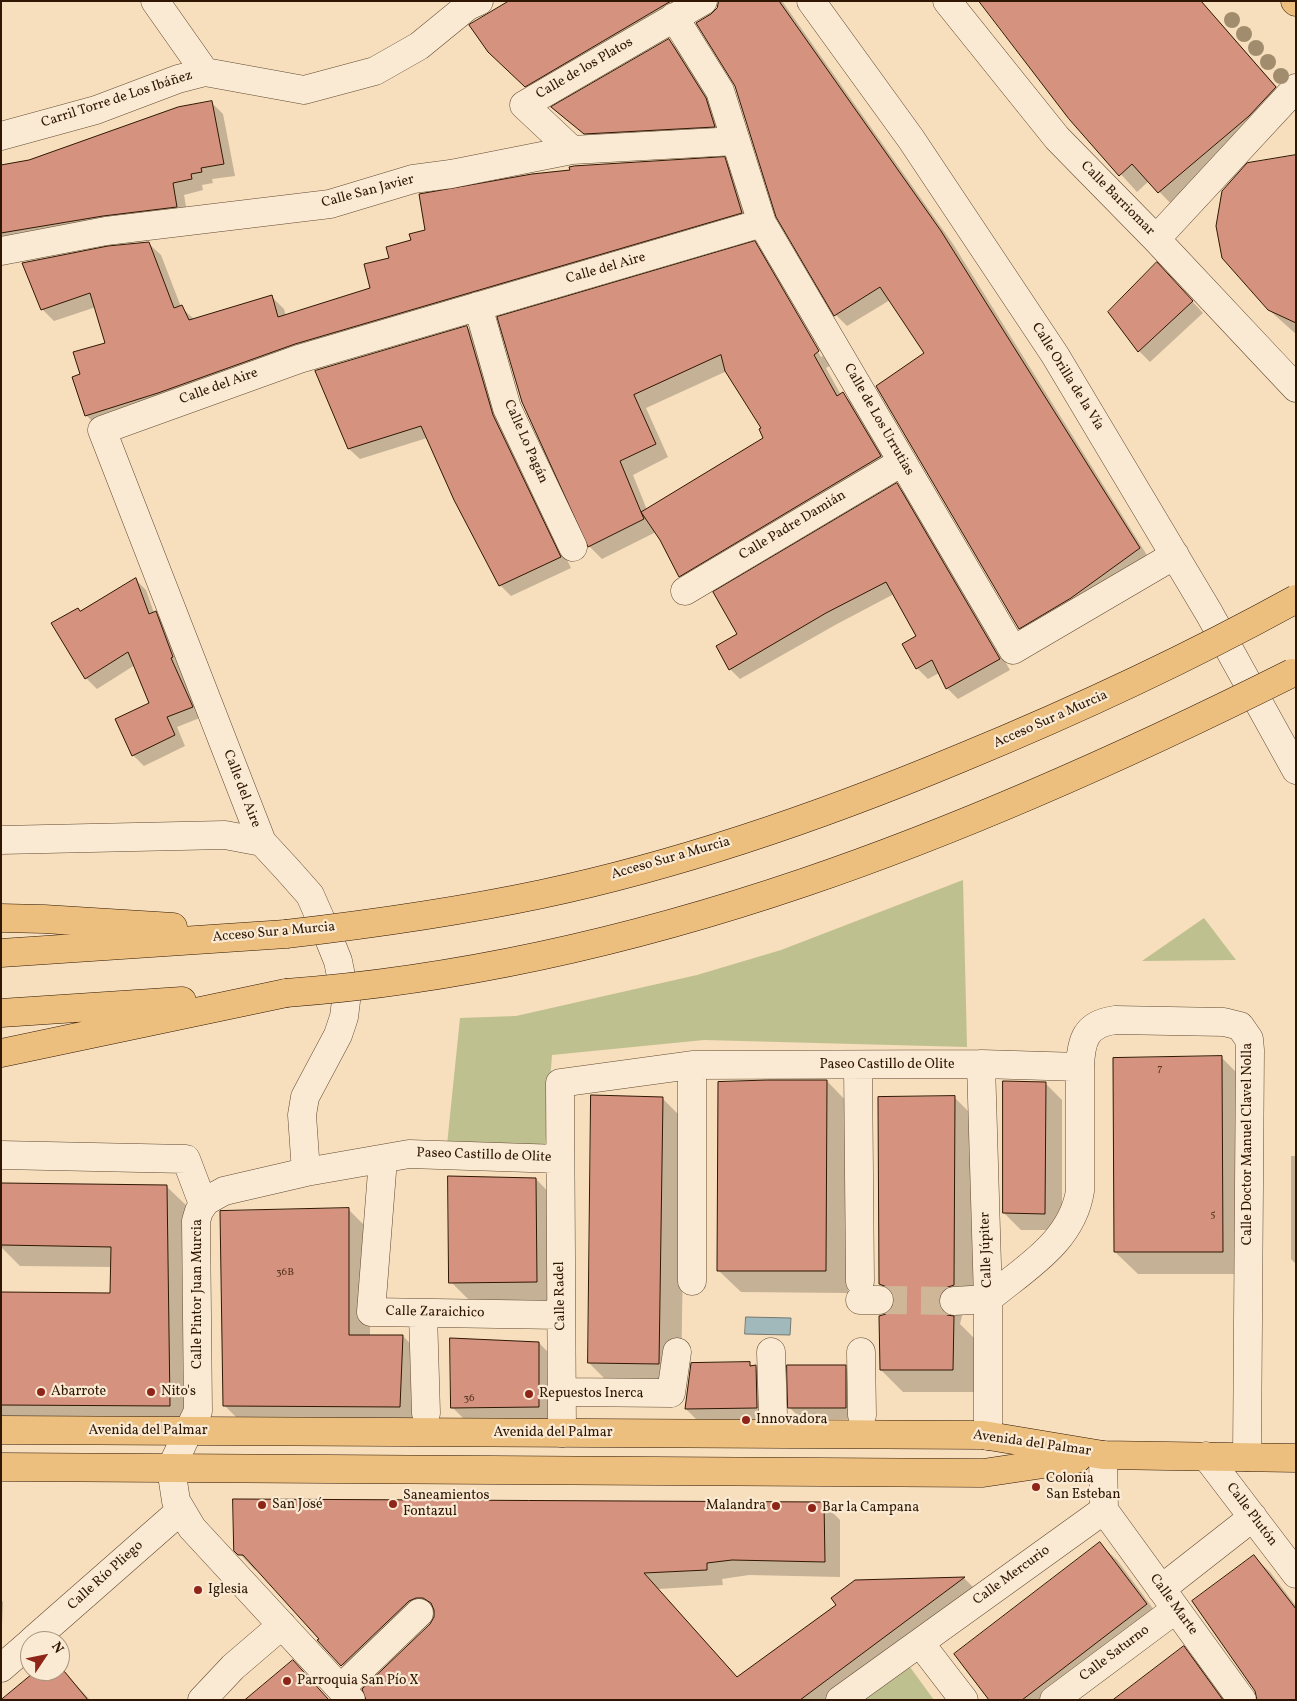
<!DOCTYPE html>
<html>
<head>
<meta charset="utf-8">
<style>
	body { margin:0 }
	#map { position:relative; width:1297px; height:1701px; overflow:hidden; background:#f7debc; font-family:Vollkorn,serif }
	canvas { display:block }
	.frame { position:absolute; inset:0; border:2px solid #2f1703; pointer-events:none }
	.north { position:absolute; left:20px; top:1631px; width:50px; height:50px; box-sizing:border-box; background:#faead3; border:1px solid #a99680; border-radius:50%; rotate:56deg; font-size:14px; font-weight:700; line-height:20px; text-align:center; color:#2f1703 }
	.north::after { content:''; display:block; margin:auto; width:18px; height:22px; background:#8f2418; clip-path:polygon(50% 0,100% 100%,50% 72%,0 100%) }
</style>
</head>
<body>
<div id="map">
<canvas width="1297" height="1701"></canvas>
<div class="frame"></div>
<div class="north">N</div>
</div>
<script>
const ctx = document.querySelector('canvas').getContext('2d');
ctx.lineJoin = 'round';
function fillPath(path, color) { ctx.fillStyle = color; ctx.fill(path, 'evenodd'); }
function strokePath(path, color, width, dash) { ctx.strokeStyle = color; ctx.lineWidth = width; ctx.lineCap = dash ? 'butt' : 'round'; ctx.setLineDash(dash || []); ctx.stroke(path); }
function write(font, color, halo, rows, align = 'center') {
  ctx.font = font + ' Vollkorn,serif'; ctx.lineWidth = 4.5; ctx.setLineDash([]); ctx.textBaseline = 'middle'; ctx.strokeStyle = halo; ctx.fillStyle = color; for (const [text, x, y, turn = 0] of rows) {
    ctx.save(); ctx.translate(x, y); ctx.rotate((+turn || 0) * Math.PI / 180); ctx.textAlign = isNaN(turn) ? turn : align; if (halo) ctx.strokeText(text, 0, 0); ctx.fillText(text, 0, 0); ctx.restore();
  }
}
const green = new Path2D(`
	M963 880 967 1047 704 1040 552 1055 545 1149 447 1145 460 1018 516 1016 697 975 781 950Z
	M1204 918 1236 960 1142 961Z
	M907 1663 934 1700H855Z`);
const water = new Path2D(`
	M746 1317 791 1318 790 1335 745 1334Z`);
const shadow = new Path2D(`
	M512 1H703L537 98 502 63 471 26Z
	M720 1H782L953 244 1150 560 1031 640 1020 628 926 354 890 300 847 326 836 315 736 86 698 23 718 9Z
	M1201 1 1292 104 1176 209 1149 181 1137 192 1070 118Z
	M669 40 680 51 716 110 725 137 596 144 553 108Z
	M211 102 223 114 235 176 212 179 213 183 202 185 203 190 184 195 188 218 1 247V166L29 161Z
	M1296 157V334L1269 310Z
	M724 159 737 171 754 225 98 427 86 415 82 375 107 344 96 307 54 321 42 309 148 243 161 255 181 307 195 320 272 297 284 309 286 316 372 289 390 258Z
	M754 243 768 256 831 365 826 368 841 395 843 394 856 407 893 470 693 589 680 576 656 532 602 559 589 546 523 402ZM762 256H764L823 356 821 357ZM727 371 762 429 765 438 647 510 633 475 668 457 646 408Z
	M1168 275 1203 313 1150 362 1139 351Z
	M467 327 478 338 503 427 571 568 511 596 500 585 427 438 360 459 349 449Z
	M897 485 907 496 1010 670 958 699 947 688 939 673 928 679 917 668 904 645 917 636 894 594 837 624 740 679 730 669 739 635Z
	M136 580 146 590 154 613 166 623 202 717 177 727 185 746 144 766 133 755 151 704 135 665 97 689 86 678 53 624 80 612Z
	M1221 1057 1244 1080V1274H1138L1115 1252Z
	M827 1081 849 1104 848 1293 741 1292 718 1270Z
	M1045 1083 1062 1100V1230H1021L1004 1213Z
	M955 1098 977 1120 976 1307 967 1310 962 1316 960 1324 976 1340 975 1392H903L881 1370 887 1315 893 1309 896 1299 880 1284Z
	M663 1099 685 1121 681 1386 611 1385 589 1363Z
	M1291 1156H1296V1264L1291 1259Z
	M536 1179 558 1202 559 1304H473L451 1282Z
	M1 1185 166 1186 188 1207 191 1426H1V1293L111 1294 112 1267 20 1266 1 1247Z
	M348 1209 370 1231V1336H403L425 1359 422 1429 247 1428 224 1405Z
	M539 1343 556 1360V1424H469L452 1407Z
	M749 1363 767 1378 768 1419 697 1420 686 1409Z
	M845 1367 856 1378 857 1419H801L790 1408Z
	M824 1504 840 1520V1577L749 1575 722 1579 723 1585 658 1589 738 1678 838 1606 855 1581 964 1578 980 1594 836 1700H379L431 1625 435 1613H432L357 1681 258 1570H255L236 1550Z
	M1100 1544 1117 1560 1163 1622 1061 1700H991Z
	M1254 1557 1270 1572 1296 1606V1700Z
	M1 1600 3 1602 1 1649Z
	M1184 1648 1200 1665 1226 1700H1116Z
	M60 1667 90 1700H3L38 1671H60Z`);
const building = new Path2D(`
	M509 1H671L525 87 488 52 469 25Z
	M719 1H779L941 231 1140 548 1071 598 1019 629 876 386 924 353 880 287 834 316 776 217 735 86 696 23 711 14 717 8Z
	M979 1H1201L1276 87 1249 116 1158 193 1132 164 1119 176 1069 119Z
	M669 39 706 98 715 127 584 134 551 107Z
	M212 101 224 164 201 168 202 172 191 174 192 179 173 183 177 207 103 216 1 233V165L29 160 178 107Z
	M1296 155V323L1268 310 1222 258 1216 226 1222 191 1247 163Z
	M725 157 742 213 295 344 158 393 85 416 72 377 80 374 73 352 105 343 90 293 41 310 22 263 108 246 149 242 174 308 182 305 189 320 272 295 278 317 370 288 364 264 389 258 386 247 411 240 409 234 425 230 419 194 532 174 570 170 569 167 574 166Z
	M755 241 819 351 814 355 837 396 843 392 881 456 679 577 660 540 641 512 644 519 588 547 522 402 497 317ZM721 355 725 371 761 428 759 429 763 438 641 512 620 461 656 444 634 395Z
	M1157 262 1193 301 1138 352 1108 312Z
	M467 326 493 415 561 557 499 586 454 500 421 426 348 449 315 371Z
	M897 483 1000 659 946 689 932 660 916 669 902 644 916 636 886 582 826 613 729 670 716 646 737 634 713 592Z
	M136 578 149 614 156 611 173 657 171 658 193 707 167 717 175 735 132 756 115 719 149 703 128 652 85 679 51 623 78 608 80 611Z
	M1222 1056 1223 1252H1114L1113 1058Z
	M768 1080H827L826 1271H717L718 1082Z
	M1003 1081 1046 1082 1045 1214 1003 1213Z
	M591 1095 663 1097 659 1364 588 1363Z
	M955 1096 954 1285 945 1288 940 1294 938 1301 941 1310 947 1315 954 1316 953 1370H880L879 1316 886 1314 892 1308 895 1300 893 1293 887 1287 879 1284 878 1097Z
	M448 1176 536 1178 537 1282 449 1283Z
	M1 1183 167 1185 170 1406 1 1405V1292L110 1293 111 1247 1 1245Z
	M349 1208V1335H403L400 1407 223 1406 220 1211Z
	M450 1338 539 1342V1407L451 1408Z
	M750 1362V1366L756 1365 757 1408 685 1409 691 1363Z
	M787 1365H846V1408H788Z
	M233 1499 824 1502 825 1562 732 1560 707 1563V1570L644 1573 737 1677 836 1605 831 1598 855 1580 965 1577 800 1700H366L362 1689 430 1624 434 1617V1610L431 1603 423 1598H416L409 1601 341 1666 317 1640 319 1639 243 1555H238L234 1551Z
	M1100 1542 1147 1604 1022 1700H989L954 1654Z
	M1254 1555 1296 1609V1700H1257L1255 1691 1192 1601Z
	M1184 1646 1223 1700H1113Z
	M293 1660 329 1700H245Z
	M36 1671H64L88 1700H1Z`);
const minorTunnel = new Path2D(`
	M879 1300 954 1301`);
const minor = new Path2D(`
	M155 1 205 72
	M811 1 911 139 1055 355 1209 613 1296 770
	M947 1 1057 138 1156 239 1296 388
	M674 17 720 91 762 223 1013 650 1175 555
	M1 136 96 110 178 79 205 72 304 90 375 71 419 46 468 6 479 1
	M572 150 524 105 703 1
	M1156 239 1296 88
	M1 251 106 231 330 204 413 179 451 174 572 150 736 141
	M478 306 507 408 573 547
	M685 591 902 462
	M1 840 225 835 262 842 287 869 310 895 328 936 338 961 346 1001 344 1017 338 1035 305 1097 302 1115 306 1172
	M262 842 102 430 299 359 762 223
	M981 1064 988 1299V1436
	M858 1066 860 1281
	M1 1155 186 1159 203 1204
	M383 1159 371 1312 561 1315
	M692 1281V1065
	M988 1299C1025 1268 1072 1242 1080 1191V1067C1081 1041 1085 1024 1115 1020L1224 1022 1240 1026 1249 1039 1250 1050 1247 1457
	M860 1300H879
	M954 1301 988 1299
	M423 1314 426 1413
	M771 1352 773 1415
	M861 1352 862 1415
	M562 1392 671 1393 677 1352
	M562 1433 560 1083 692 1065 981 1064 1080 1067
	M1103 1455 1104 1510
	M1206 1456 1296 1574
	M1104 1510 1242 1700
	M1161 1589 1253 1517
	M32 1641 180 1511
	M920 1643 964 1700
	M1 1668 30 1643
	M341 1688 419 1613
	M202 1700 233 1667 282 1625
	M351 1700 192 1528 176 1501 171 1468 198 1411 196 1221 199 1211 206 1201 224 1191 306 1172 409 1154 560 1159
	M840 1700 1104 1510
	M1054 1700 1176 1609`);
const major = new Path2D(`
	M1295 1 1296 2
	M1 1430 983 1435 1103 1455 1296 1458
	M1 1467 983 1473 1077 1459`);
const highway = new Path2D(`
	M1 918 44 919 173 927
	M1 953 286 934
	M1 1013 182 1001
	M1 1053 286 993`);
const highwayBridge = new Path2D(`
	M286 934C372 924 457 912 542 894 683 864 827 814 961 758 1075 711 1187 659 1296 599
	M286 993C644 966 974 832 1292 673`);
const trees = [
	[1232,20],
	[1244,34],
	[1256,48],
	[1268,62],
	[1281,76]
];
const markers = [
	[41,1392,5,"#8f2418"],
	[151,1392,5,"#8f2418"],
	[529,1394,5,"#8f2418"],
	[746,1420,5,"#8f2418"],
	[1036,1487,5,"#8f2418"],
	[393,1504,5,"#8f2418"],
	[262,1505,5,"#8f2418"],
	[776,1506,5,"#8f2418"],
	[812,1508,5,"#8f2418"],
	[198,1590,5,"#8f2418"],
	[287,1681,5,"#8f2418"]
];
const numberNames = [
	["7",1160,1069],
	["5",1213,1215],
	["36B",285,1273],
	["36",469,1399]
];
const streetNames = [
	["Calle de los Platos",585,69,-30],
	["Carril Torre de Los Ibáñez",117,100,-18],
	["Calle San Javier",368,192,-15],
	["Calle Barriomar",1117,199,45],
	["Calle del Aire",606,269,-16],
	["Calle Orilla de la Vía",1067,377,58],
	["Calle del Aire",219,387,-20],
	["Calle de Los Urrutias",878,420,60],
	["Calle Lo Pagán",525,442,66],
	["Calle Padre Damián",793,526,-31],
	["Acceso Sur a Murcia",1051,720,-24],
	["Calle del Aire",241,789,69],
	["Acceso Sur a Murcia",671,859,-16],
	["Acceso Sur a Murcia",274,933,-5],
	["Paseo Castillo de Olite",887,1065],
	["Calle Doctor Manuel Clavel Nolla",1248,1144,-90],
	["Paseo Castillo de Olite",484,1156,2],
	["Calle Júpiter",987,1250,-92],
	["Calle Pintor Juan Murcia",198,1294,-90],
	["Calle Radel",561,1296,-91],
	["Calle Zaraichico",435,1313,1],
	["Avenida del Palmar",148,1431],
	["Avenida del Palmar",553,1433],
	["Avenida del Palmar",1032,1444,8],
	["Calle Plutón",1251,1515,53],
	["Calle Río Pliego",106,1576,-42],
	["Calle Mercurio",1012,1576,-36],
	["Calle Marte",1173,1605,54],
	["Calle Saturno",1115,1654,-37]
];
const poiNames = [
	["Abarrote",51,1392],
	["Nito's",161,1392],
	["Repuestos Inerca",539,1394],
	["Innovadora",756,1420],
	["Colonia",1046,1479],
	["San Esteban",1046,1495],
	["Saneamientos",403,1496],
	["Fontazul",403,1512],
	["San José",272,1505],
	["Malandra",766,1506,"right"],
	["Bar la Campana",822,1508],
	["Iglesia",208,1590],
	["Parroquia San Pío X",297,1681]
];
fillPath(green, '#bfc08f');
fillPath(water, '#a1b9bb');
strokePath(water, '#737871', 1);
fillPath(shadow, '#0003');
fillPath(building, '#d5937f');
strokePath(building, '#2f1703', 1);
strokePath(minorTunnel, '#cfb697', 28, [28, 14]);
strokePath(minor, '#614931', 29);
strokePath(major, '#2f1703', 29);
strokePath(highway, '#2f1703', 29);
strokePath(minor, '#faead3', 28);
strokePath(major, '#ecbf7e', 28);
strokePath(highway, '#ecbf7e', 28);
strokePath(highwayBridge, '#2f1703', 29, []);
strokePath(highwayBridge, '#ecbf7e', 28);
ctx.fillStyle = '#a18d6d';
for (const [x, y] of trees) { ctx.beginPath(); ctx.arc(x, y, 8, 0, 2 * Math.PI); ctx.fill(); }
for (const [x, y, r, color] of markers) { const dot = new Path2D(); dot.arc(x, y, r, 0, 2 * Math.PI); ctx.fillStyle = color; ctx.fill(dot); strokePath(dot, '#faead3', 2); }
write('11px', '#583622', null, numberNames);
write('14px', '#2f1703', '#faead3', streetNames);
write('14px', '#2f1703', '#faead3', poiNames, 'left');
</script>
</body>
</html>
